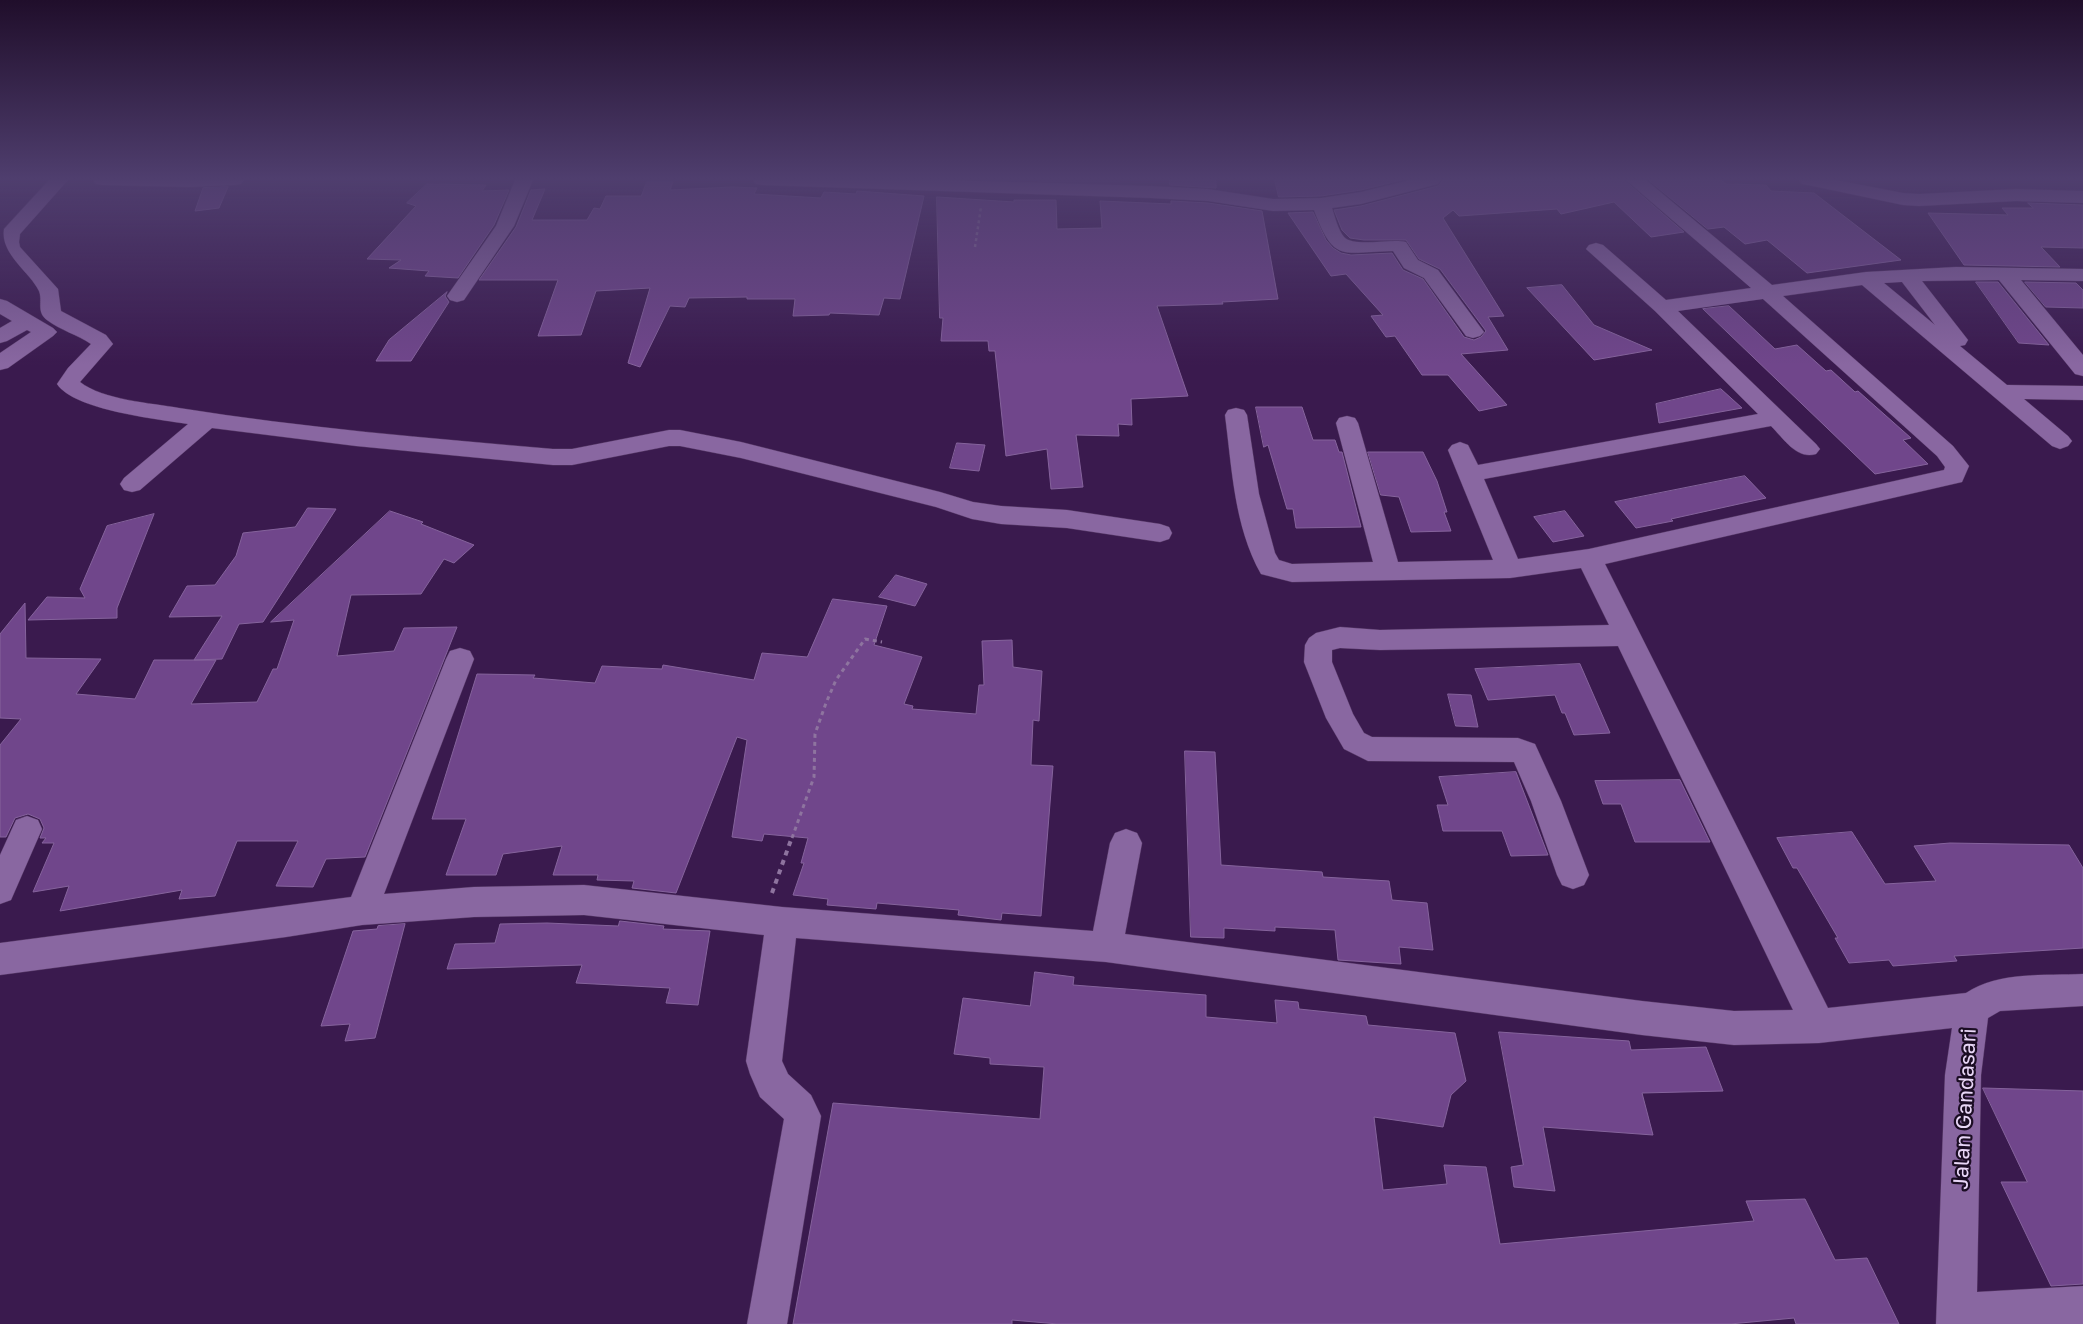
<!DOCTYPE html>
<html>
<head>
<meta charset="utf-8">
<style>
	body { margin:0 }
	canvas { display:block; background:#3a1a4e }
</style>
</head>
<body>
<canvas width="2083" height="1324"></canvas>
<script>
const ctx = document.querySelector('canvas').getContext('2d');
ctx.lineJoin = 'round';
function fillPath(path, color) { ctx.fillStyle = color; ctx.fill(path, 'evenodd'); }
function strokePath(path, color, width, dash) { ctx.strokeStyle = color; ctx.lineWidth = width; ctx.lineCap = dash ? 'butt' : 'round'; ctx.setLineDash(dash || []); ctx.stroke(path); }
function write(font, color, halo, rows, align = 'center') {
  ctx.font = font + ' "Golos Text",sans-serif'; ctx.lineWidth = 4.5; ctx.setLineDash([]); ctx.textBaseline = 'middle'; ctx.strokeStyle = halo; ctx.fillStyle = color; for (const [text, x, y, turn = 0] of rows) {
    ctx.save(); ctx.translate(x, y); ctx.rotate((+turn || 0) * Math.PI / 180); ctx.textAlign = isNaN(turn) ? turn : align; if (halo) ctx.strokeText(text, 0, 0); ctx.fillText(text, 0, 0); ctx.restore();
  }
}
const built = new Path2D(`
	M1038 180H1120V187L1037 185Z`);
const building = new Path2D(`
	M1170 180H1216V188L1170 185Z
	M1275 180H1402L1361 190 1321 196 1279 197Z
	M1443 180H1624L1684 232 1651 237 1614 202 1561 214 1557 209 1459 216 1453 210 1443 218 1504 316 1488 317 1508 350 1461 354 1507 405 1479 411 1448 375H1422L1395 336 1386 337 1371 316 1383 315 1346 274 1331 276 1288 213 1313 212 1326 240 1333 248 1341 253 1351 255 1392 253 1403 270 1423 279 1464 337 1474 340 1481 337 1486 331 1440 269 1419 259 1406 240H1364L1350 238 1342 230 1334 210 1361 206 1438 186Z
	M1649 180H1721L1726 184 1766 185 1771 191 1814 193 1901 260 1807 273 1767 240 1745 244 1724 227 1708 229Z
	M647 182H673L670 190 732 187 757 188 754 194 821 198 824 192 856 194 857 191 924 196 900 299 884 298 879 315 830 313 829 315 793 316 795 299H747V297L689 298 685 307 670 306 640 367 628 363 650 288 596 291 581 335 538 336 558 280H479L516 227 531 190 545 189 532 220H587L594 208 600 209 606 196H641Z
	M427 184 486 185 482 191 509 190 494 225 458 278 425 276 429 271 389 268 401 260 367 259 416 206 407 203Z
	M228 187 219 208 195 211 203 188Z
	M937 197 1014 202V200H1056L1057 229 1102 228 1100 201 1171 204V201L1208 203 1262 211 1278 299 1222 302 1223 304 1157 306 1188 396 1131 399 1132 425 1118 424 1119 436 1076 435 1083 487 1051 489 1047 449 1006 456 995 351H989L988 341H941L943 318H940Z
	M2028 203 2083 205V248L2041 247 2060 267 1964 265 1928 213 2008 215 2002 208H2033Z
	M1976 282H1998L2049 345 2019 343Z
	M2025 282 2076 283 2083 290V308L2046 307Z
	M1562 285 1594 325 1652 350 1594 360 1527 288Z
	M447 292 445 296 449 302 411 361H376L389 340Z
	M1729 306 1775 349 1797 345 1826 371 1831 370 1855 392 1858 391 1911 438 1903 440 1928 464 1875 474 1703 309Z
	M1721 389 1742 408 1659 423 1656 404Z
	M1256 407H1302L1313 440H1335L1339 452H1342L1361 527 1296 528 1293 509H1287L1268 445 1264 447Z
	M957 443 985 445 979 471 950 468Z
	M1368 452H1423L1437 481 1447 512H1444L1451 531 1411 532 1399 497 1381 495Z
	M1745 476 1766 498 1671 519 1673 521 1636 528 1615 502Z
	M308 508 336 509 263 622 239 624 222 659 194 660 222 616 169 617 187 586 215 585 236 556 243 533 295 527Z
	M390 511 423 522 421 524 474 545 454 563 444 559 421 594 351 595 337 656 394 651 404 628 457 627 365 857 326 859 313 887 276 886 298 841H237L215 896 179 899 182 890 60 911 69 886 33 892 54 843H42L46 838H40L44 828 40 819 28 814 15 818 6 837H0V745L21 719 0 718V634L25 603 26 658 101 659 76 694 135 699 154 660H216L191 704 257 702 273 669H277L294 620 271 622Z
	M1565 511 1584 536 1553 542 1534 517Z
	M154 514 117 608V618L28 620 47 597 85 598 80 589 107 526Z
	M896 575 927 584 915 606 879 597Z
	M833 599 887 606 874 645 922 657 904 704 913 706 912 709 976 714 979 685H984L982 641 1012 640 1013 667 1042 671 1039 721 1033 720 1031 765 1053 766 1041 916 1002 913 1001 920 958 915 959 910 877 903 876 909 827 905 828 899 793 895 804 863H801L808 838 764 834 762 841 732 837 747 740 737 737 676 893 632 888 634 881 597 880 598 875H553L562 846 503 854 496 875H446L466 819H432L477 674 535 675 533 678 595 683 602 666 662 669 663 665 754 680 762 653 807 657Z
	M1580 664 1610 733 1574 735 1565 713H1562L1555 695 1488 700 1475 669Z
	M1448 694 1471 695 1478 727 1456 726Z
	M1185 751 1215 752 1221 865 1322 872 1323 877 1389 881 1392 900 1427 903 1433 950 1399 947 1401 964 1338 960 1335 930 1275 927V931L1224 928V938L1191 937Z
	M1516 772 1548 855 1511 856 1502 831H1443L1437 805H1448L1439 777Z
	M1680 780 1710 842H1635L1621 804H1603L1595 781Z
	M1852 832 1885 884 1936 881 1914 846 1950 843 2069 845 2083 868V948L1954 956 1957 961 1893 966 1889 960 1849 963 1835 938H1838L1797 868H1793L1777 838Z
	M620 921 664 926 663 929 710 931 698 1005 666 1003 670 988 576 983 582 965 447 969 455 944 495 943 500 924 547 923 618 926Z
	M405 924 375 1038 345 1041 350 1024 321 1026 353 931 377 929 378 926Z
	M1035 972 1074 977 1073 985 1206 995V1017L1277 1023 1275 1000 1298 1002 1299 1009 1366 1016 1368 1025 1455 1033 1466 1081 1451 1095 1443 1127 1374 1117 1383 1190 1447 1184 1444 1165 1486 1167 1500 1244 1754 1221 1746 1201 1805 1199 1835 1260 1867 1258 1899 1324H1796L1794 1318 1730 1324H1058L1012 1320V1324H793L833 1103 1040 1119 1044 1067 990 1064V1058L954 1054 963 998 1030 1006Z
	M1499 1032 1629 1041 1631 1050 1706 1047 1723 1091 1642 1093 1653 1135 1543 1127 1555 1191 1514 1187 1511 1167 1523 1165Z
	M1983 1088 2083 1091V1284L2051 1286 2001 1182H2027Z`);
const pathFar2 = new Path2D(`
	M975 247 981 207`);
const pathFar1 = new Path2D(`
	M792 838 814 777 815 734 826 703 836 680 865 639 882 642`);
const path = new Path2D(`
	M772 893 792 837`);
const minor = new Path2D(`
	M49 180H68L20 234 19 242 20 247 58 289 61 311 106 335 113 344 80 382C103 400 151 403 179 408 303 428 428 438 553 449H572L669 430H680L741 442 940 492 973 502 1001 506 1067 510 1160 524 1169 527 1172 533 1169 539 1160 542 1067 528 1001 524 972 519 936 507 741 458 680 446H669L572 465H553L356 446 212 428 140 490 132 492 124 490 120 484 124 478 188 424C157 419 74 410 57 384L68 368 91 344C78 335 60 330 47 320 36 312 43 301 39 291 30 272 0 254 4 229Z
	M93 180H244L241 184 235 185 190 187 102 185 96 184Z
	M515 180H533L514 226 464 300 457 302 450 300 447 296 496 226Z
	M753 180H941L1151 186 1208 189 1273 199 1321 198 1361 192 1410 180H1441L1438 184 1361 204 1332 208C1335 217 1338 230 1344 237 1355 248 1390 238 1406 242L1418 260 1438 270 1484 332 1480 336 1473 338 1466 336 1424 278 1404 268 1393 251C1342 252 1334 264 1314 210L1273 211 1208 201 1151 198 762 185 756 184Z
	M1626 180H1646L1772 285 1866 272 1956 267 2083 269V281L2021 280 2083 355V376L2075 374 1999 280 1922 281 1968 340 1965 345 1960 346 2007 385 2083 386V400L2024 399 2068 436 2072 441 2068 446 2060 449 2052 446 1862 285 1783 296 1953 446 1969 466 1962 482 1605 564 1828 1008 1966 993C1999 971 2045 976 2083 974V1006L2000 1011 1988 1018 1981 1075 1977 1292 2083 1286V1324H1936L1945 1075 1952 1028 1819 1043 1734 1045 1642 1035 1106 962 796 938 782 1061 788 1074 811 1095 821 1116 787 1324H747L784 1119 760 1097 750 1074 746 1061 764 935 584 915 474 917 362 925 286 937 0 975V943L351 897 446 659 450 651 460 648 470 651 474 659 384 894 474 887 584 885 782 907 1093 931 1110 843 1115 833 1126 829 1137 833 1142 843 1125 934 1642 1001 1734 1011 1793 1010 1618 646 1380 650 1340 648 1332 650V662L1353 714 1364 733 1372 737 1518 738 1535 744 1561 801 1589 875 1584 885 1573 889 1562 885 1557 875 1531 801 1514 762 1368 761 1344 749 1326 718 1304 662 1305 645 1309 638 1316 633 1340 627 1380 630 1609 625 1581 568 1510 578 1292 582 1261 574C1234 526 1232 468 1225 415L1228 410 1236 408 1244 410 1247 415 1259 494 1275 553 1279 560 1292 564 1373 562 1336 423 1339 418 1347 416 1355 418 1358 423 1398 562 1493 560 1448 450 1452 445 1460 442 1468 445 1478 465 1758 414 1655 311 1586 249 1589 245 1596 243 1603 245 1666 300 1751 288ZM1902 282 1935 325 1884 283ZM1763 299 1937 456 1945 467 1944 470 1589 549 1518 559 1484 479 1771 426C1784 439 1797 460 1816 454L1820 449 1816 444 1678 311Z
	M1799 180H1836L1903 193 1919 194 2016 189 2083 191V203L2016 201 1919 206 1903 205 1808 185 1802 184Z
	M0 299 7 301 53 328 57 332 53 336 8 368 0 370V353L31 332 27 330 7 341 0 343V328L12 321 0 314Z
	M27 816 38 820 42 829 11 900 0 904V855L16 820Z`);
const nearStreetnames = [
	["Jalan Gandasari",1965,1109,-87]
];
fillPath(built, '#46235c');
fillPath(building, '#70468b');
strokePath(building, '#85639c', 1);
strokePath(minor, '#553865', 1);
strokePath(pathFar2, '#8e749f', 2.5, [3, 3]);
strokePath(pathFar1, '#8e749f', 3, [4, 4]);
strokePath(path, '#8e749f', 4, [5, 5]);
fillPath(minor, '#8967a1');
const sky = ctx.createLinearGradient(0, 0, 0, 365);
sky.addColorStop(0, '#200e2b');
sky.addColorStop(0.49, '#4f3e6e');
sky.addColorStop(1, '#4f3e6e00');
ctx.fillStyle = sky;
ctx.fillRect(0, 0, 2083, 365);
write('21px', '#e9d7f7', '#1b0d23', nearStreetnames);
</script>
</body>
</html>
